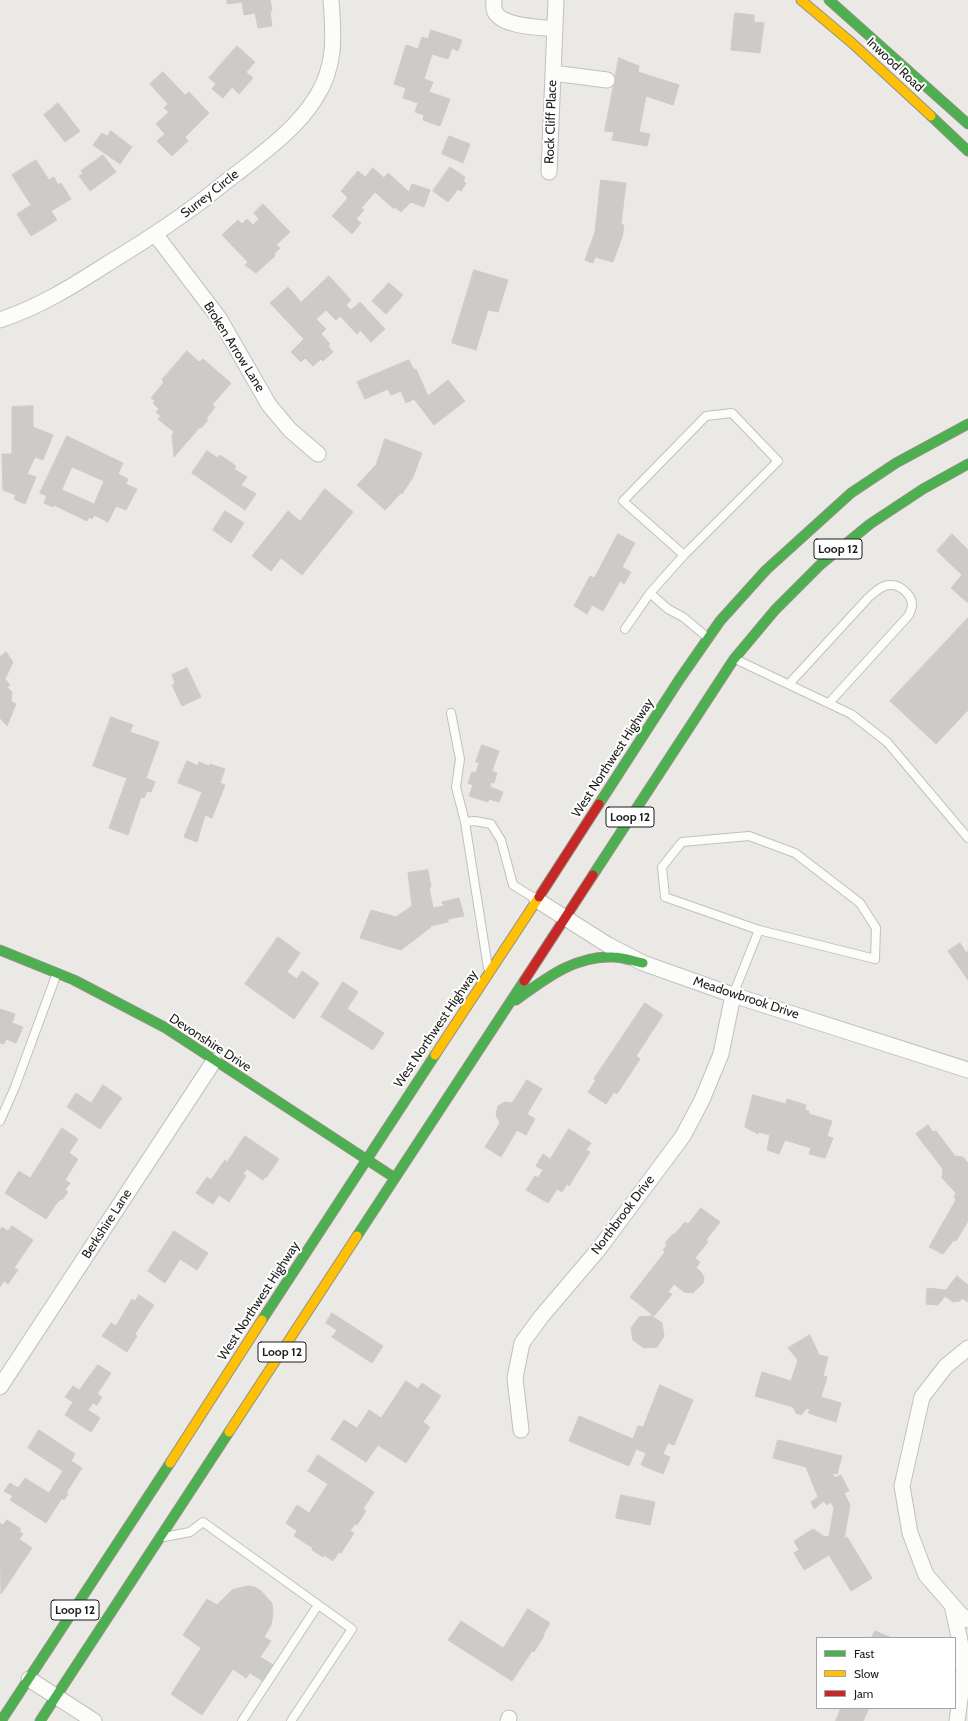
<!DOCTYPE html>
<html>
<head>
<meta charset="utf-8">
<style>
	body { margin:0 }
	#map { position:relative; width:968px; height:1721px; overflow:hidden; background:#ebe9e6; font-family:Cabin,sans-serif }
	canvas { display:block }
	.legend { position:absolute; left:816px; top:1637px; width:140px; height:72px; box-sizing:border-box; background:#fff; border:1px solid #a5a5a5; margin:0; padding:5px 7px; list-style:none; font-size:12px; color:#1d1d1d }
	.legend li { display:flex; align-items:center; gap:8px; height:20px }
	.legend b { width:20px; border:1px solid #a5a5a5 }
</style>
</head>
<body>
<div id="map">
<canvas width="968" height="1721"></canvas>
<ul class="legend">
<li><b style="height:5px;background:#4caf50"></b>Fast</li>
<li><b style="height:5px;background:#ffc107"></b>Slow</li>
<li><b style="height:5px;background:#c62828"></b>Jam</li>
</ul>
</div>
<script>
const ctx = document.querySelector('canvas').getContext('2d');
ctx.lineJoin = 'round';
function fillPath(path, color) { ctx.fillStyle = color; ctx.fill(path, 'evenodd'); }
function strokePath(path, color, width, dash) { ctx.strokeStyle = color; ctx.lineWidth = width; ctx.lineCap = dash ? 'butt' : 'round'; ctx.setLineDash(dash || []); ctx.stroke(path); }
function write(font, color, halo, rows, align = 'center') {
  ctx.font = font + ' Cabin,sans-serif'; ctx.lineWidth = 4; ctx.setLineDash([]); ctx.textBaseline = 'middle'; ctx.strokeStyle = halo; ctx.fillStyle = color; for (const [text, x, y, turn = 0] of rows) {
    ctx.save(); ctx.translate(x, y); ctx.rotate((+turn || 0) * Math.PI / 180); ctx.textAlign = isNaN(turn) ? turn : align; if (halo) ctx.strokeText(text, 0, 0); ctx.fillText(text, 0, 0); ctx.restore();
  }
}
const building = new Path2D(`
	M227 0H270L272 11H270L272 26 258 28 255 13 244 15 242 2 228 4Z
	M735 13 754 15V22L764 23 760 53 731 50Z
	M431 30 462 40 458 51 452 48 448 59 432 54 424 79 433 82 429 92 450 99 440 126 423 120 424 115 415 112 418 103 403 98 406 88 394 84 406 45 418 49 422 37 428 39Z
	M237 46 255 62 246 72 253 78 239 94 232 87 223 98 212 89 216 84 209 78Z
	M619 58 639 66 638 72 679 85 673 105 646 96 639 132 650 134 647 146 612 140 614 132 605 131Z
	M163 72 185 95 189 92 209 113 185 137 188 141 172 156 157 141 165 134 156 124 169 112 164 108 168 104 150 84Z
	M58 103 80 131 65 142 44 115Z
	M111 131 132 147 120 164 93 145 102 133 107 136Z
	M449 136 470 144 463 163 442 154Z
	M103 155 116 172 90 191 79 176 83 173 81 171Z
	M36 160 49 180 54 177 58 185 61 183 71 199 51 211 57 220 31 236 17 214 31 205 12 175Z
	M450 167 465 177 463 181 466 183 461 191 458 189 448 202 433 191Z
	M373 168 384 178 388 173 409 192 412 184 430 190 424 207 411 202 401 212 395 207 394 209 375 192 361 208 364 210 356 219 361 223 352 234 332 216 348 198 341 191 358 171 365 177Z
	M601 180 626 183 621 224 624 225 622 237 613 262 595 257 593 263 585 260 595 232Z
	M263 204 290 232 276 245 280 248 274 254 275 256 256 273 245 265 248 262 222 235 238 220 242 224 247 219 253 225 259 219 254 213Z
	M474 270 508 280 498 312 488 310 476 350 452 343Z
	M329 276 351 300 346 305 351 310 360 302 385 329 371 342 360 330 357 334 340 316 336 320 326 310 316 319 326 329 321 334 330 344 328 346 333 352 323 361 321 359 313 366 305 358 301 362 291 352 304 339 270 303 288 287 301 302Z
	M389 283 403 295 386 314 372 301Z
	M187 351 199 362 203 359 231 383 212 405 215 407 206 419 208 420 201 428 200 427 174 457 172 435 174 432 158 419 161 416 156 412 159 409 153 403 155 401 151 398 164 382 162 380Z
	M409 360 414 370 416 369 428 396 448 380 465 401 434 425 414 399 406 403 401 391 391 395 388 389 365 399 357 382Z
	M33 406V427L53 435 43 460 35 457 27 474 36 477 25 504 14 499 16 495 3 490 2 454H12V407Z
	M67 436 123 463 118 474 128 479 126 484 137 489 126 510 116 506 108 522 94 515 92 519 89 517 87 521 54 505 53 507 44 503 47 496 40 493ZM72 467 104 481 94 504 62 490Z
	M385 439 422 453 413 477 402 494 401 493 385 510 357 485 376 465Z
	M207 451 218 458 220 455 236 466 234 469 247 477 241 485 256 494 245 510 192 473Z
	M325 489 353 512 302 575 281 558 271 571 252 556 288 511 300 521Z
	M225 511 244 523 231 543 213 530Z
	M618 534 635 543 622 567 631 572 624 584 620 581 603 611 592 605 587 614 574 606 590 576 594 578Z
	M952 534 968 550V603L951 588 962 575 937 551Z
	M968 618V710L936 744 890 701Z
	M6 652 13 662 5 679 10 685 7 687 12 692 11 701 16 704 7 726 0 718V657Z
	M187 668 201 697 182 706 172 685 175 683 172 675Z
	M111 717 133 725 130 732 159 742 146 778 155 782 151 792 147 791 144 798 141 797 128 835 109 828 127 778 93 766Z
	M482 745 499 751 492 771 497 773 494 783 491 782 490 787 503 792 499 802 489 799 488 802 469 796 473 785 468 783 472 772 476 773 479 763 476 762Z
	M187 761 198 766 199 762 209 766 210 764 225 769 220 783 225 785 212 818 205 815 197 842 184 837 202 792 178 783Z
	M428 870 431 887H429L433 908 444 906 442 902 459 898 464 916 448 919V922L430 926 431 927 401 950 360 938 371 910 396 917 412 906 408 873Z
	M278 937 300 953 287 972 297 979 302 971 319 983 294 1019 245 984Z
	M960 943 966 953 968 951V980L948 951Z
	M343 982 358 992 347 1009 384 1033 373 1050 321 1017Z
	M645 1003 663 1015 636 1056 640 1059 617 1094 614 1092 606 1104 588 1092 596 1080 594 1079Z
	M0 1009 15 1014 12 1023 23 1027 16 1043 6 1039 4 1044 0 1043Z
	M527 1080 542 1089 527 1114 535 1119 526 1135 517 1130 501 1157 485 1147 500 1123 496 1115 498 1106 505 1102 512 1103Z
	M103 1085 122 1098 100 1129 67 1107 76 1093 91 1103Z
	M753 1095 786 1104 787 1099 806 1105 805 1110 809 1111V1114L832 1121 827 1136 833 1138 825 1158 809 1154 811 1148 785 1140 779 1154 767 1150 770 1135 759 1132 758 1134 745 1127Z
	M928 1125 933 1132 936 1131 955 1156 963 1157 968 1163V1221L956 1241 954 1240 943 1254 929 1247 956 1200 954 1197 956 1193 942 1178 943 1169 916 1134Z
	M62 1128 78 1139 69 1153 78 1159 65 1180 70 1183 65 1190 68 1192 62 1200 61 1199 56 1204 46 1219 5 1193 19 1171 30 1178Z
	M569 1129 591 1143 586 1150 590 1152 569 1186 567 1184 562 1192 557 1189 548 1203 526 1190 535 1176 538 1178 543 1170 536 1166 543 1154 550 1159Z
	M245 1136 279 1159 266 1178 265 1177 263 1180 247 1169 243 1174 246 1176 229 1202 219 1195 213 1204 196 1193 207 1177 211 1180 225 1160 227 1162Z
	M701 1208 720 1222 706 1240 708 1242 695 1258 700 1262 696 1268 700 1271 704 1277 703 1283 693 1293 684 1292 674 1284 668 1292 672 1294 654 1316 630 1297 665 1252 663 1250 667 1245 665 1243 673 1234 674 1235 685 1222 688 1224Z
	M12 1226 33 1240 14 1268 18 1270 8 1284 4 1281 0 1287V1230L2 1227 8 1231Z
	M174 1231 208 1253 197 1270 180 1259 165 1283 148 1271Z
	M957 1276 968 1285V1302L962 1298 960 1301 953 1302 945 1296 938 1305 926 1304 927 1288 946 1290Z
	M139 1295 154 1305 135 1334 137 1336 127 1352 102 1336 111 1323 116 1326 132 1299 135 1301Z
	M332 1313 383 1346 372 1363 332 1337 337 1330 326 1323Z
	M652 1316 662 1323 664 1336 657 1347 644 1348 633 1340 631 1328 639 1317Z
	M810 1335 819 1355 828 1357 823 1376 827 1377 821 1397 841 1403 836 1422 808 1413 810 1409 807 1408 801 1415 796 1413 793 1407 755 1396 762 1372 791 1381 798 1360 788 1348Z
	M98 1365 111 1373 97 1394 102 1397 97 1405 93 1403 88 1410 100 1418 91 1432 65 1415 73 1402 65 1397 73 1386 79 1390Z
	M406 1381 418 1389 422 1383 441 1396 423 1422 430 1427 406 1463 378 1445 366 1462 331 1439 344 1420 357 1428 369 1410 381 1418Z
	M660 1385 693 1400 674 1445 668 1443 663 1454 670 1457 663 1474 641 1465 646 1453 636 1449 629 1466 569 1441 579 1416 633 1439 638 1426 643 1427Z
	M39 1430 75 1454 71 1461 82 1468 66 1493 68 1494 64 1500 62 1498 46 1523 10 1500 13 1496 4 1491 10 1483 18 1488 25 1478 49 1493 63 1471 28 1448Z
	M778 1440 842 1456 837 1474 832 1473 835 1478 841 1475 849 1491 844 1493 850 1505 844 1539 847 1537 872 1578 851 1591 829 1555 804 1570 794 1553 799 1550 794 1541 813 1529 825 1537 829 1536 834 1508 831 1502 827 1505 824 1501 814 1509 811 1502 818 1497 806 1467 773 1458Z
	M318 1455 374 1492 363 1509 366 1511 357 1525 355 1524 350 1531 354 1533 341 1553 339 1552 333 1561 324 1555 323 1557 312 1550 313 1548 294 1536 297 1531 286 1523 297 1505 309 1513 328 1484 308 1471Z
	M621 1495 655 1502 650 1525 616 1518Z
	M7 1520 21 1529 19 1531 23 1534 19 1539 32 1548 1 1594 0 1523 3 1525Z
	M248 1586 254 1587 260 1590 272 1603 273 1614 271 1625 264 1637 271 1641 260 1657 275 1666 264 1682 250 1673 246 1678 233 1669 202 1715 171 1694 201 1648 183 1635 207 1599 217 1605 232 1590Z
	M528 1609 550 1623 543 1635 544 1636 534 1652 532 1651 512 1681 448 1640 461 1621 503 1648Z
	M875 1631 892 1638H872Z
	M841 1708H869L863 1721H836Z`);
const lane = new Path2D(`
	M684 555 778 461 732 413 706 416 623 501 684 555 650 593 668 609 683 617 707 637
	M625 629 650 593
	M735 659 851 714 887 742 968 838
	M789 684 868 598C874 593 881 585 890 585 900 584 912 595 912 605 912 608 910 612 909 615L829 703
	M451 713 460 759 456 787 465 822
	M749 836 795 853 860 903 876 928 875 959 759 930 665 897 662 867 682 842Z
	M488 968 465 822 475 821 491 824 501 840 513 885 536 899
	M733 995 759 930
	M0 1121 15 1087 57 973
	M164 1537 190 1532 203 1522 352 1629 291 1721
	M242 1721 318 1605`);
const street = new Path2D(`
	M494 0C494 4 493 9 495 12 503 27 539 27 555 29
	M553 73 607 80
	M549 172 556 0
	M155 234 219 318 269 405 290 430 318 454
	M0 320C39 307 73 286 107 264 135 247 162 230 188 211 205 199 220 186 236 174 263 153 297 128 315 99 336 67 334 37 331 0
	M537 900 608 945 643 963 733 995 968 1070
	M968 1348 946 1366 922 1397 902 1486 910 1533 926 1575 960 1614 968 1620
	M0 1387 214 1061
	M521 1430 515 1378 522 1343 541 1317 598 1250 683 1136 702 1100 721 1054 733 995
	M952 1605 960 1641 964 1671 957 1721
	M29 1679 94 1721
	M508 1721 509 1718`);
const fast = new Path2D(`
	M829 0 968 124
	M931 116 968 151
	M599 804 679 680 720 621 766 570 851 493 896 463 968 424
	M593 875 734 659 775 610 820 565 870 524 923 489 968 464
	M0 950 74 980 164 1027 395 1178
	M516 1000C545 979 575 955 613 957 623 957 633 961 643 963
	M357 1236 524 981
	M262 1320 435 1055
	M1 1721 170 1463
	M40 1721 229 1432`);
const slow = new Path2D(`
	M801 0 852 43 931 116
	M435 1055 539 897
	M229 1432 357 1236
	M170 1463 262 1320`);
const jam = new Path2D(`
	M539 897 599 804
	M524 981 593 875`);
const shields = [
	[838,549,48],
	[630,817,48],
	[282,1352,48],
	[75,1610,48]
];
const shieldNames = [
	["Loop 12",838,549],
	["Loop 12",630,817],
	["Loop 12",282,1352],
	["Loop 12",75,1610]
];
const streetNames = [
	["Inwood Road",895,65,43],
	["Rock Cliff Place",551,122,-88],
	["Surrey Circle",210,194,-38],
	["Broken Arrow Lane",234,347,58],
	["West Northwest Highway",613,758,-57],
	["Meadowbrook Drive",746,998,18],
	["West Northwest Highway",436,1029,-56],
	["Devonshire Drive",210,1043,33],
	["Northbrook Drive",623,1215,-53],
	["Berkshire Lane",107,1224,-57],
	["West Northwest Highway",259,1301,-57]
];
fillPath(building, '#cdcbc9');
strokePath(building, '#cecac7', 1);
strokePath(lane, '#c1c0be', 10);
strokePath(street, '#c1c0be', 17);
strokePath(fast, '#919280', 11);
strokePath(slow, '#919280', 11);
strokePath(jam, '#919280', 11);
strokePath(lane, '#fcfcfb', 8);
strokePath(street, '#fcfcfb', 15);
strokePath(fast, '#4caf50', 9);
strokePath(slow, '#ffc107', 9);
strokePath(jam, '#c62828', 9);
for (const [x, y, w] of shields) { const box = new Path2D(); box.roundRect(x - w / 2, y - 10, w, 20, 3); ctx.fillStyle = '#fff'; ctx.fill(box); strokePath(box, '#1d1d1d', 1); }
write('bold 12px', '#1d1d1d', null, shieldNames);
write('13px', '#1d1d1d', '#fff', streetNames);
</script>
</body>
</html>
